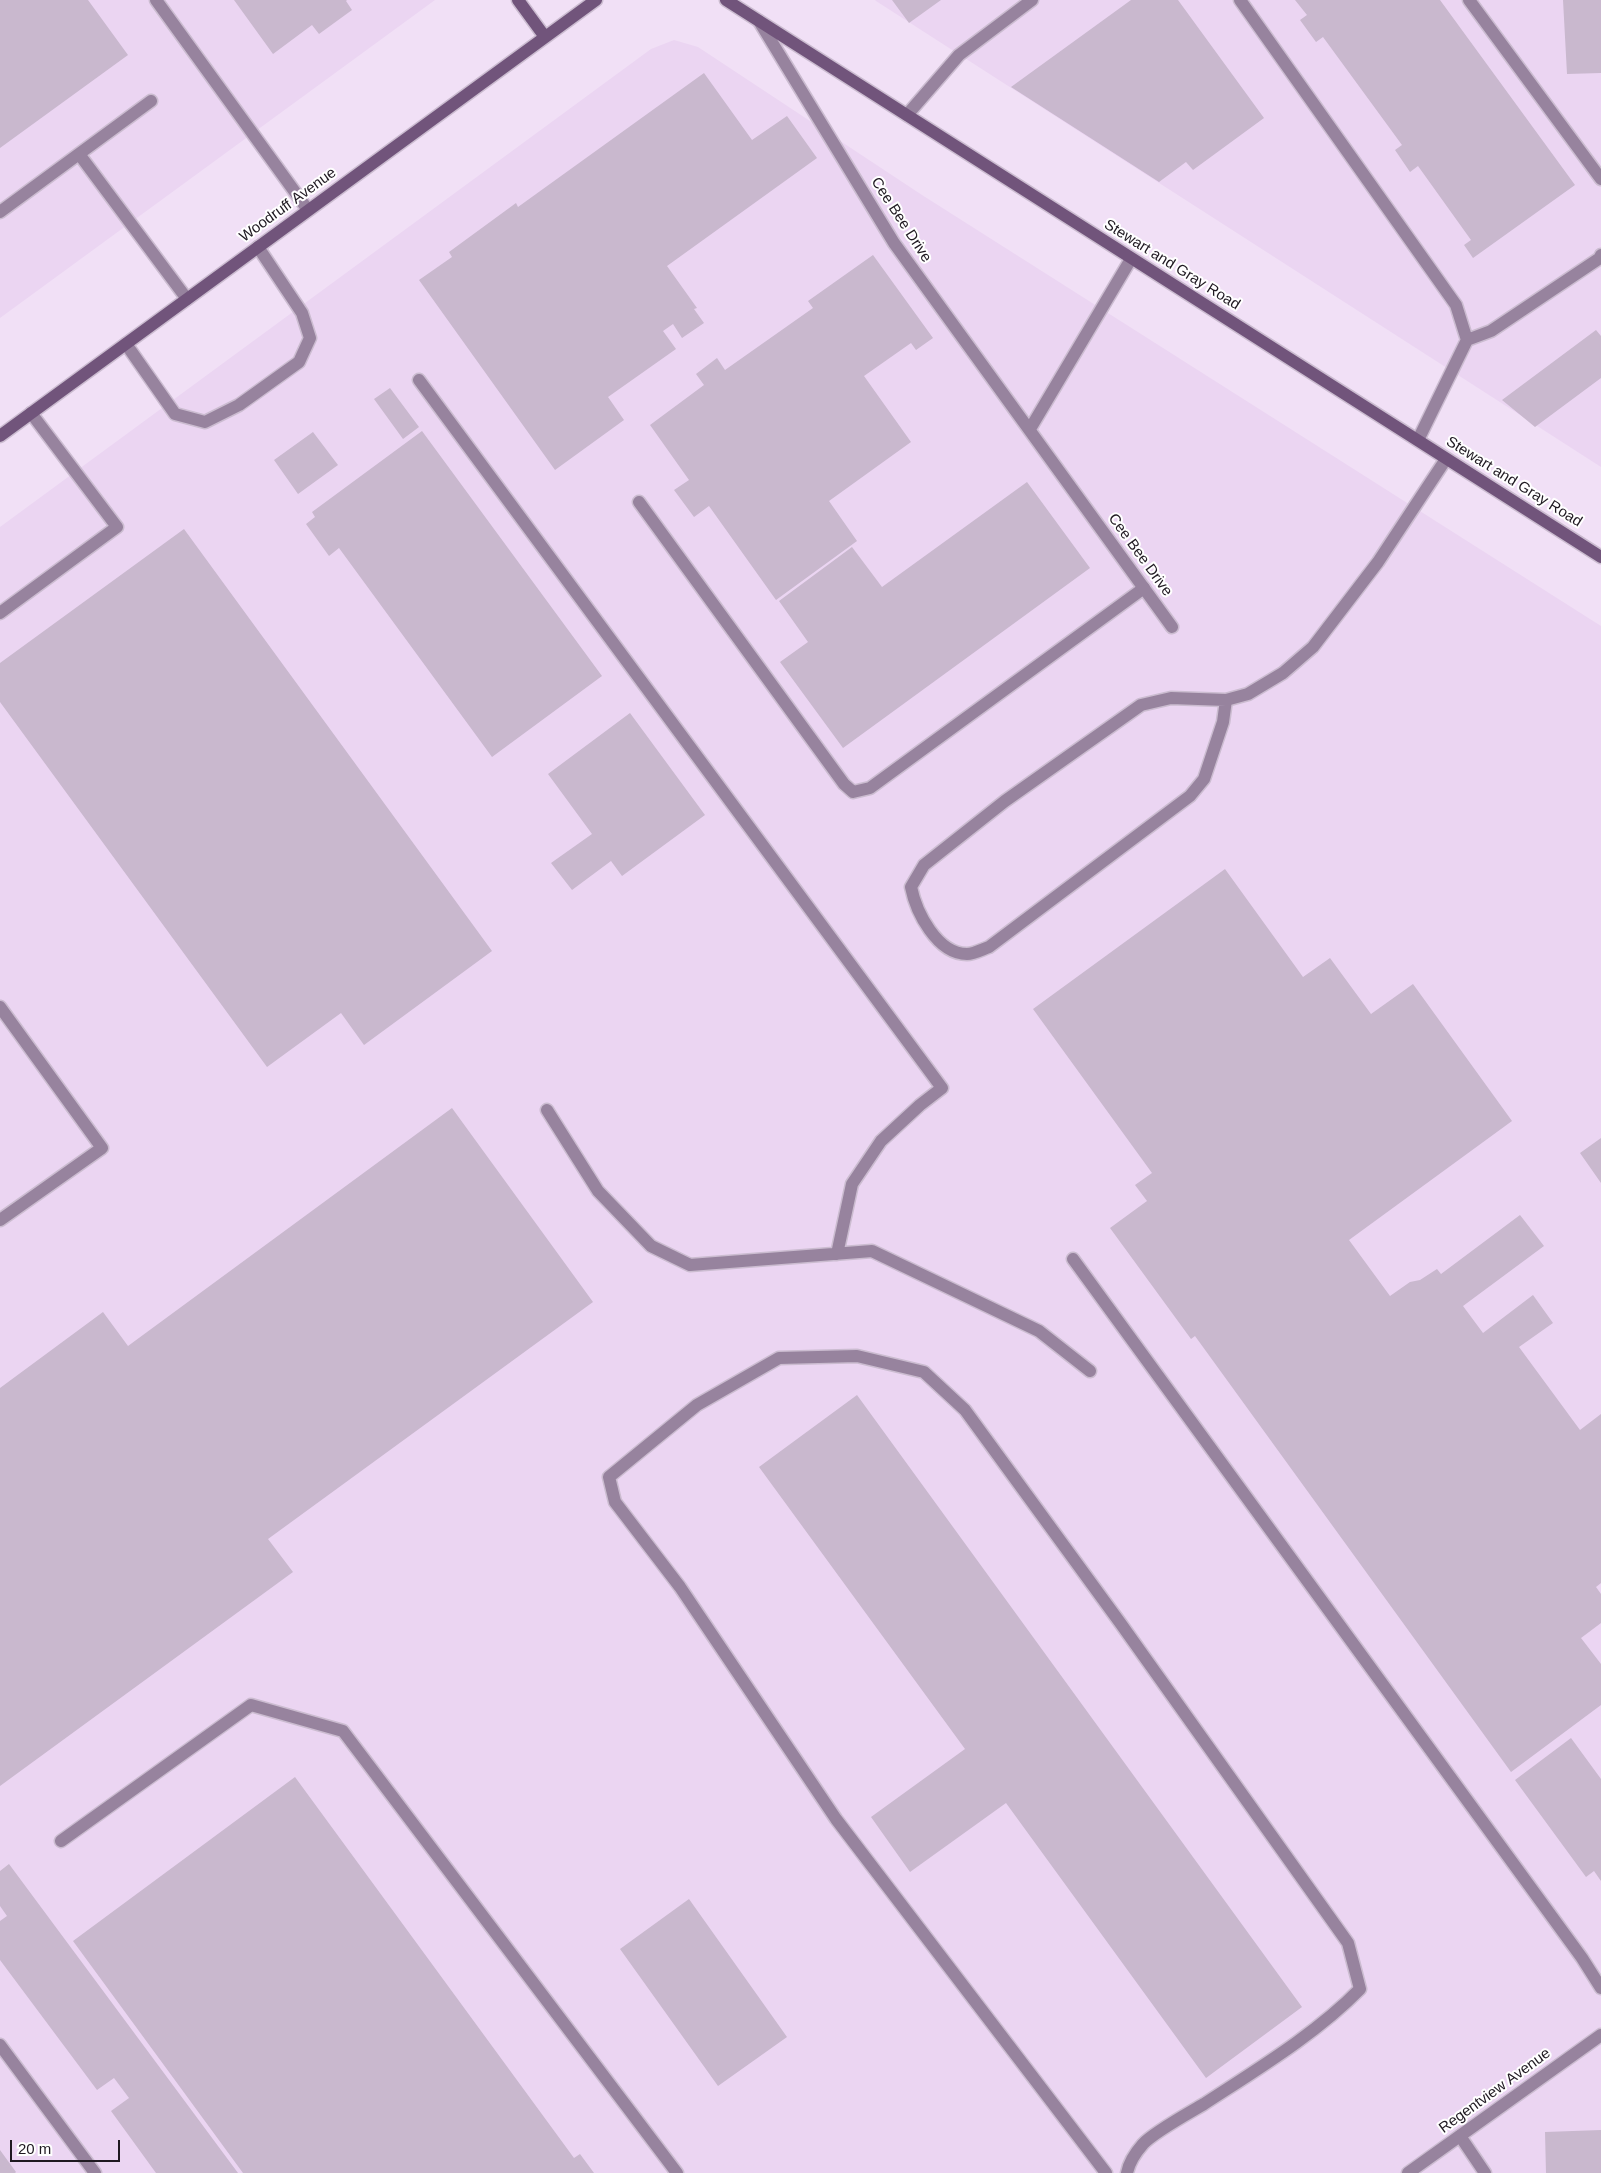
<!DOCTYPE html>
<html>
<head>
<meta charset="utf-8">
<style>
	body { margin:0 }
	#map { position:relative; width:1601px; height:2173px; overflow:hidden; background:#f1e0f6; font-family:Helvetica,sans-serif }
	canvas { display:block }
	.scale { position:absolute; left:10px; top:2140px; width:110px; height:22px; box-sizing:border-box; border:2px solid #1f1921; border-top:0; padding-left:6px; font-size:15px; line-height:18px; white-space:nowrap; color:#1f1921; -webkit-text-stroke:4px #fff; paint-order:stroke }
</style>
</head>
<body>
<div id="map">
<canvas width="1601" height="2173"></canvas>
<div class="scale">20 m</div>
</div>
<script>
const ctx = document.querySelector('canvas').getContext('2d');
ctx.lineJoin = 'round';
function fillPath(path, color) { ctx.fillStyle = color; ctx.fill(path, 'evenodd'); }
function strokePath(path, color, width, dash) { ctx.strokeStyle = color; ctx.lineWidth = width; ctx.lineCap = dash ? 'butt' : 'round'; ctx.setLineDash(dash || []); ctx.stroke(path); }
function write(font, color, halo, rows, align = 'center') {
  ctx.font = font + ' Helvetica,sans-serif'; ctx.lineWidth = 4; ctx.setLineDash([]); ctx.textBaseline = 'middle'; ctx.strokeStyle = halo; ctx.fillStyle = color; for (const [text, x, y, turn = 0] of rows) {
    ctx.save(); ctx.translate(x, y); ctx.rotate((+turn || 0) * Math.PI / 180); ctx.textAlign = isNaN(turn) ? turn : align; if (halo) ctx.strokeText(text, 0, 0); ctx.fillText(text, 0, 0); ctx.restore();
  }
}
const built = new Path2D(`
	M0 0H435L0 318Z
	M875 0H1601V467L876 1Z
	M674 40 698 47 922 195 1601 626V2173H0V527L651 49Z`);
const building = new Path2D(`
	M0 0H88L128 55 0 148Z
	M234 0H347L346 1 352 10 319 34 312 25 273 54Z
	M892 0H941L909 23Z
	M1131 0H1178L1264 118 1193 170 1186 162 1159 182 1011 87Z
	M1295 0H1440L1575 185 1473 258 1464 245 1471 240 1418 166 1410 172 1395 150 1402 145 1323 37 1316 42 1300 20 1307 15Z
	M1563 0H1601V73L1567 74Z
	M704 73 752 140 787 116 817 158 667 266 697 308 694 309 704 323 682 338 673 324 663 331 676 349 608 397 624 420 555 470 419 280 452 257 449 252 516 203 518 207Z
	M873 255 933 338 916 350 911 343 864 376 911 442 829 501 857 541 776 600 709 506 694 517 674 490 689 480 650 425 704 385 696 374 717 358 725 370 813 308 808 301Z
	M1596 330 1601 336V378L1535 427 1502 400Z
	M390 388 419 427 403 439 374 399Z
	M422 431 602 676 492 757 339 548 329 556 306 524 315 517 312 512Z
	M313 432 338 465 298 494 274 460Z
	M1027 482 1090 568 843 748 780 662 808 642 779 601 852 547 882 587Z
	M184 529 492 951 364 1045 341 1013 267 1067 0 702V663Z
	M630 713 705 815 622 876 611 861 572 890 551 863 592 834 548 774Z
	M1225 869 1303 977 1330 958 1371 1014 1413 984 1512 1121 1349 1240 1390 1296 1410 1282 1420 1280 1437 1269 1441 1274 1520 1215 1544 1246 1463 1306 1483 1333 1533 1295 1553 1323 1519 1347 1580 1430 1601 1414V1583L1596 1587 1601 1594V1623L1581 1638 1601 1664V1705L1511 1772 1195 1336 1191 1339 1110 1228 1147 1201 1135 1185 1152 1173 1033 1009Z
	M452 1108 593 1302 268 1539 293 1572 0 1786V1388L103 1312 128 1346Z
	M1601 1138V1183L1580 1153Z
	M857 1395 1302 2007 1206 2078 1006 1803 910 1872 871 1817 965 1749 759 1467Z
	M1571 1738 1601 1779V1881L1594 1871 1586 1877 1515 1780Z
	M295 1777 574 2158 580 2154 594 2173H243L73 1941Z
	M9 1864 238 2173H156L111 2111 129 2098 114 2078 97 2090 0 1960V1921L7 1916 0 1906V1871Z
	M689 1899 787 2037 718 2086 620 1949Z
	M1601 2130V2173H1546L1545 2132Z
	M0 2150 16 2172 15 2173H0Z`);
const service = new Path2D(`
	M156 0 308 210
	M1240 0 1456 305 1467 340 1418 440
	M1469 0 1601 179
	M907 115 959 55 1032 0
	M79 154 187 299
	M0 212 151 101
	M1467 340 1491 331 1600 258 1601 255
	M126 344 175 414 205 422 239 405 299 362 310 338 302 313 258 247
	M419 380 942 1088 920 1105 881 1141 852 1184 837 1254
	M639 502 844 784 853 792 870 788 1144 588
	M0 613 117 527 31 413
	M1226 700 1223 722 1204 779 1190 796 989 947C983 949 974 954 967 954 937 954 916 912 911 887L924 865 1005 801 1141 705 1171 698 1226 700 1248 694 1283 673 1313 647 1378 562 1446 459
	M0 1007 102 1148 0 1220
	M547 1110 598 1191 651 1246 690 1265 872 1251 1039 1331 1090 1371
	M1073 1259 1582 1958 1601 1988
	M61 1841 251 1705 343 1731 677 2173
	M0 2045 95 2173
	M1460 2136 1485 2173
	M1106 2173 836 1819 680 1587 615 1502 609 1477 697 1405 779 1358 857 1356 924 1372 965 1410 1121 1624 1348 1943 1360 1989C1316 2034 1256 2070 1204 2104 1189 2113 1154 2132 1143 2144 1136 2152 1129 2162 1127 2173`);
const minor = new Path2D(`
	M759 21 894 243 1172 627
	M1030 429 1131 259
	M1408 2173 1601 2035`);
const secondary = new Path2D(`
	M518 0 545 37
	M726 0 1601 557
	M0 436 596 0`);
const streetNames = [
	["Woodruff Avenue",288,205,-36],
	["Cee Bee Drive",901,220,57],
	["Stewart and Gray Road",1172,265,32],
	["Stewart and Gray Road",1514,482,32],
	["Cee Bee Drive",1140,555,54],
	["Regentview Avenue",1495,2091,-36]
];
fillPath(built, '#ebd5f2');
fillPath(building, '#c9b8ce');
strokePath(service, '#cbbcd0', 15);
strokePath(minor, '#cbbcd0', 15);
strokePath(secondary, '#cbbcd0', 15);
strokePath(service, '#97839e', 12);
strokePath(minor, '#97839e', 12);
strokePath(secondary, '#71547b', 12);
write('15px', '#1f1921', '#fff', streetNames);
</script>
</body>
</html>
